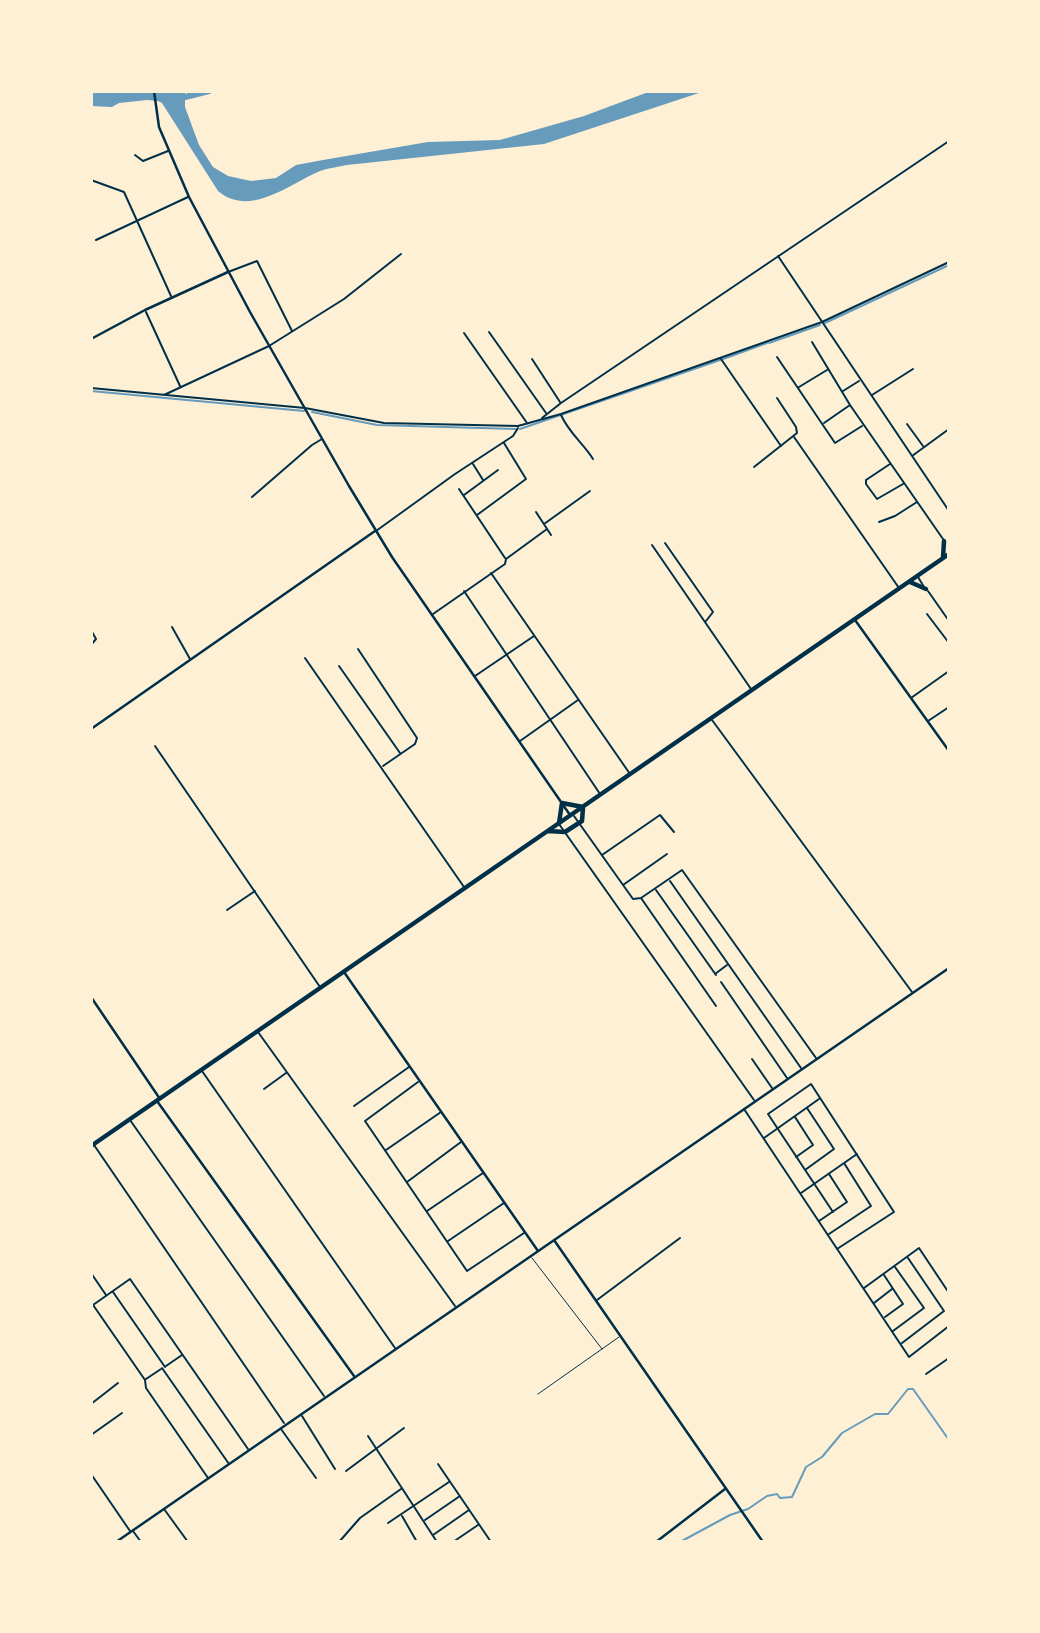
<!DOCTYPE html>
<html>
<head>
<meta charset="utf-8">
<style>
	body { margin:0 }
	#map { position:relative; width:1040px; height:1633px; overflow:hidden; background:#fdf0d5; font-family:Barlow,sans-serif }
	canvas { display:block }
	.frame { position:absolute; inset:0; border:93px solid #fdf0d5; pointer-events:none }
</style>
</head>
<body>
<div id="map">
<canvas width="1040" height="1633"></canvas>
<div class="frame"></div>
</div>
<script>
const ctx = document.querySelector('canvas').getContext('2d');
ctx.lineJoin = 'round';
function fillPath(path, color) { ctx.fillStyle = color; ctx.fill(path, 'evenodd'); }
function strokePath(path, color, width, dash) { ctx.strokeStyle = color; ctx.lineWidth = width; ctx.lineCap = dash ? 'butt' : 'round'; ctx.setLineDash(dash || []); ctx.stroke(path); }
const water = new Path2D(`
	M91 91H179L185 93V107L199 145 213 167 228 176 251 181 276 178 296 165 323 160 428 142 500 140 584 116 651 91H705L544 144 347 165C338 167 328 168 320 171 289 184 250 218 218 191L162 103 158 101 147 100 119 103 112 107 91 106Z`);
const stream = new Path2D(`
	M825 323 949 265
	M769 343 820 325
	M723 359 767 343
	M91 391 304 411
	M312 412 377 425 516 429
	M520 429 720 360
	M680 1542 730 1515 748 1509 767 1496 777 1494 780 1498 792 1497 806 1467 822 1457 842 1433 875 1414H888L908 1389H913L949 1440`);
const river = new Path2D(`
	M177 99 209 91`);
const service = new Path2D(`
	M532 1258 602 1349
	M538 1394 619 1337`);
const minor = new Path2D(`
	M135 155 143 161 168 151
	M91 180 124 192 171 296
	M96 240 188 197
	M778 256 949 511
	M228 272 257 261 292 331
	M146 312 180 386
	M489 332 546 413
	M464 333 527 423
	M812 342 850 405 943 539
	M777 357 835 443 862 426
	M532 359 560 402
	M721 359 781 446
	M799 387 827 370
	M91 388 305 408 384 423 518 426 561 414 822 322 949 262
	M843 391 859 381
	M164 395 269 346 344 299 401 254
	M872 395 913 369
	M561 415C569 433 583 443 593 459
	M542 418 561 403 949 141
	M824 423 850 405
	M907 424 923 446
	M794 437 899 588
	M912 456 949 429
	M473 464 483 480
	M890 464 866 480V484L877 499 903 484
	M754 467 797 433 796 427 777 398
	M459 489 505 558
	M464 495 498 470
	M252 497 312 445 322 439
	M536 512 551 535
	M477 515 526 479 504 443
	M879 522 895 516 917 502
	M544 524 590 491
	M376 531 455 474 513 436 518 428
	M665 543 713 612 706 621
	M652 545 751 689
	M491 573 630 774
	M918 577 924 587
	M464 591 600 794
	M928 591 949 621
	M433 614 505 564 506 559 547 529
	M927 614 949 643
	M172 627 190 659
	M91 630 96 639 91 645
	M358 649 417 738 415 744 383 766
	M305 658 464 887
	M339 666 400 753
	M475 676 534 636
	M911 698 949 671
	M712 720 912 992
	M928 721 949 707
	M520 741 578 700
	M155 746 320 987
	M574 816 633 899 641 898 682 870 816 1058
	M559 824 754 1100
	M602 855 660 815 674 832
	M670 881 801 1068
	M623 885 667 854
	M656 890 716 975
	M641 898 716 1006
	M227 910 255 891
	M715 974 727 965
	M721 982 787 1078
	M258 1032 455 1306
	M752 1059 772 1088
	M202 1071 395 1348
	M418 1082 365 1121 467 1271 524 1233
	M264 1089 286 1073
	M354 1106 409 1067
	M744 1109 909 1357 949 1326
	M795 1117 813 1145 796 1157
	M130 1120 324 1396
	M764 1138 819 1099
	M94 1145 284 1423
	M386 1150 441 1112
	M805 1170 834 1149 807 1108
	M407 1182 461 1142
	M801 1193 857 1154
	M427 1211 483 1173
	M833 1212 768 1114 811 1084 894 1212 837 1249
	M819 1221 847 1202 829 1174
	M829 1234 871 1206 844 1163
	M448 1241 504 1203
	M91 1273 106 1295
	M884 1275 903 1304 885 1317
	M864 1288 919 1248 949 1293
	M113 1292 165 1367
	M597 1300 680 1238
	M91 1302 145 1380 146 1388 208 1478
	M874 1303 892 1289
	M93 1305 130 1279 248 1449
	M893 1331 924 1308 895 1267
	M902 1343 944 1311 908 1258
	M166 1366 182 1355
	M162 1368 229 1464
	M91 1372V1371
	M926 1374 949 1358
	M146 1379 161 1369
	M91 1404 118 1383
	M302 1416 335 1469
	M281 1429 316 1478
	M91 1435 122 1413
	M368 1436 437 1542
	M91 1447V1448
	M438 1464 491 1542
	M346 1471 404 1428
	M91 1474 130 1531
	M164 1509 188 1542
	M402 1516 417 1542
	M425 1520 460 1496
	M388 1523 449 1482
	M133 1531 141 1542
	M433 1535 469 1510
	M91 1539 93 1542
	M339 1542 360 1518 401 1489
	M453 1542 478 1525`);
const tertiary = new Path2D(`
	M91 339 145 310 228 272
	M855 620 949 751
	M344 972 538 1251
	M91 997 160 1099
	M157 1101 354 1376
	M656 1542 725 1489`);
const secondary = new Path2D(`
	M154 91 159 127 189 197 250 312 349 486 392 557 570 815
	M91 729 375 531
	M554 1240 763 1542
	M116 1542 949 968`);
const trunk = new Path2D(`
	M943 558 944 541
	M910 582 926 589
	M559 823 562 803 583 807
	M548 831 565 832 582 821 583 808
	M91 1146 949 554`);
fillPath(water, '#669bbc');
strokePath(stream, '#669bbc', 2);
strokePath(river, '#669bbc', 6);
strokePath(service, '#003049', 1);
strokePath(minor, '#003049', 2);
strokePath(tertiary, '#003049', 2.5);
strokePath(secondary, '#003049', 2.5);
strokePath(trunk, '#003049', 4.5);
</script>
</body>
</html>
